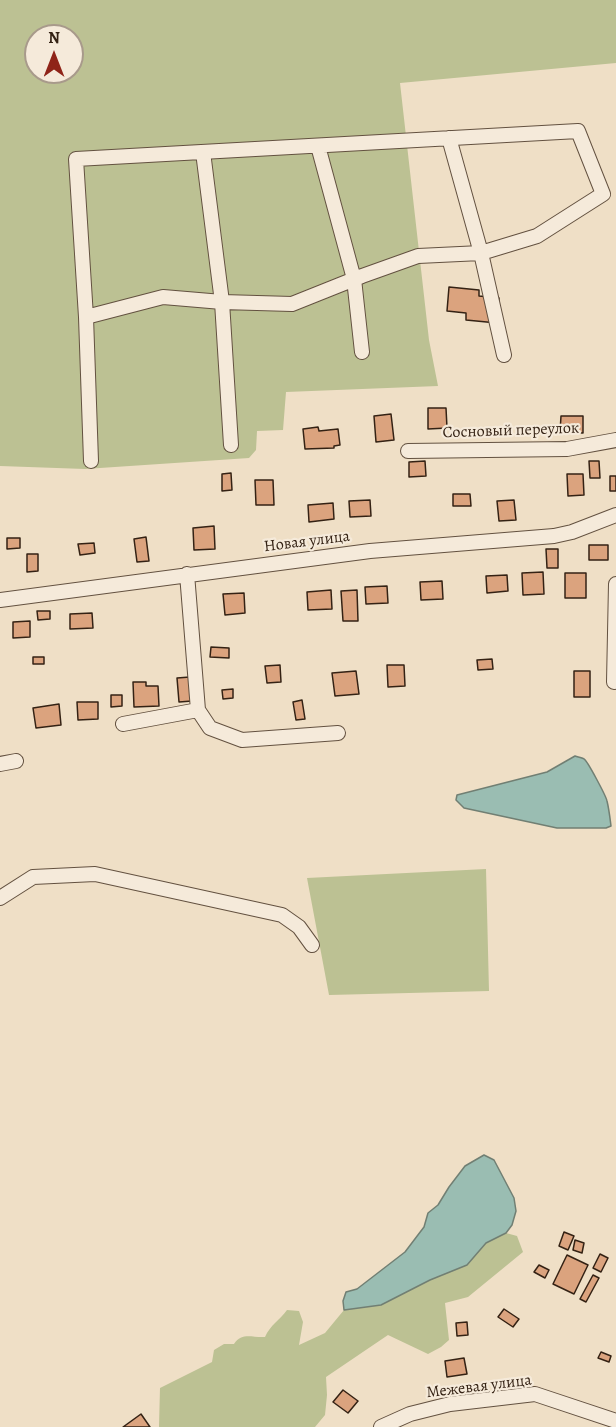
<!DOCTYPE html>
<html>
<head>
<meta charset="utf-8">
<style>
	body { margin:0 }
	#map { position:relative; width:616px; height:1427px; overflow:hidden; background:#efdfc6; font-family:Alegreya,serif }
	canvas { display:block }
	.north { position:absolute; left:24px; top:24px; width:60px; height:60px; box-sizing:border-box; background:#f5eada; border:2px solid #a89a8b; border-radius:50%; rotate:0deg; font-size:16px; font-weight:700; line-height:24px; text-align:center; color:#342214 }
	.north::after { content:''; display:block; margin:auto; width:21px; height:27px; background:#8f2418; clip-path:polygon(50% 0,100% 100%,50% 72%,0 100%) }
</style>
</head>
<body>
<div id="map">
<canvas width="616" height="1427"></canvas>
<div class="north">N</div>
</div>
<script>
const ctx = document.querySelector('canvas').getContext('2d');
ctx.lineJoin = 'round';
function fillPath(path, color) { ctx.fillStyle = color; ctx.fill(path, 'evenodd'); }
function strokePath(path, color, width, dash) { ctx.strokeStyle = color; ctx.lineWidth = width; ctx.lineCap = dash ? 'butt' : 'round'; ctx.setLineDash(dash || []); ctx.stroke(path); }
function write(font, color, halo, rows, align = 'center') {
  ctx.font = font + ' Alegreya,serif'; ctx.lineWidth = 4.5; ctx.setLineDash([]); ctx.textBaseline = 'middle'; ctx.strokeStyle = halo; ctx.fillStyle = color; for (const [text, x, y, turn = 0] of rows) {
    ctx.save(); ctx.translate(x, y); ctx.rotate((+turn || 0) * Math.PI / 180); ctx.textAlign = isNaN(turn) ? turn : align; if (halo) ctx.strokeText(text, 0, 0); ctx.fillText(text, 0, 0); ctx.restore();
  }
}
const green = new Path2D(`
	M0 0H616V63L400 83 429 340 438 386 286 392 283 430 257 431 256 450 249 458 85 469 0 466ZM36 36H72V72H36Z
	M486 869 489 991 329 995 307 878Z
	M506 1233 517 1236 523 1252 468 1297 445 1303 449 1340 441 1347 428 1354 388 1335 326 1377 327 1395 325 1415 315 1427H159L160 1388 212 1362 214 1350 224 1344H234C242 1332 252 1338 265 1337 270 1325 280 1320 287 1310L299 1311 303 1322 299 1345 325 1333 344 1310 381 1305 430 1280 467 1265 486 1243Z`);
const water = new Path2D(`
	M575 756C577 757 583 758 584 759 587 760 606 796 607 801 609 809 610 818 611 826L606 828H557L464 808 456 800 457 795 547 772Z
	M484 1155 494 1160 514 1198 516 1211 512 1225 506 1233 486 1243 467 1265 430 1280 381 1305 344 1310 343 1301 346 1292 357 1289 405 1252 424 1227 428 1213 438 1205 449 1187 465 1166Z`);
const building = new Path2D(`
	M449 287 479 290V296L499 298 497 323 466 320V313L447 311Z
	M428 408H446L447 428 428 429Z
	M391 414 394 440 376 442 374 416Z
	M561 416H583V433L560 432Z
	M318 427 319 431 338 429 340 445 334 446V448L305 449 303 429Z
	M425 461 426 476 409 477V462Z
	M589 461H599L600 478H590Z
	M231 473 232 490 222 491V474Z
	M567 474H583L584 495 568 496Z
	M610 476H616V491H610Z
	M255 480H273L274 505H256Z
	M453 494H470L471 506H453Z
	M370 500 371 516 350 517 349 501Z
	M514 500 516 520 499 521 497 501Z
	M333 503 334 519 309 522 308 505Z
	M214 526 215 549 194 550 193 528Z
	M146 537 149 561 137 562 134 539Z
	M7 538H20V548L7 549Z
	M94 543 95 553 80 555 78 544Z
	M589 545H608V560H589Z
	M546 549H558V568H547Z
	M27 554H38V571L27 572Z
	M543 572 544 594 523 595 522 573Z
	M565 573H586V598H565Z
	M507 575 508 591 487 593 486 576Z
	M442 581 443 599 421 600 420 582Z
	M387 586 388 603 366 604 365 587Z
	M331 590 332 609 308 610 307 592Z
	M357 590 358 621H343L341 591Z
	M244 593 245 613 225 615 223 594Z
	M37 611H50V619L38 620Z
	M92 613 93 628 70 629V614Z
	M30 621V637L13 638V622Z
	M211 647 229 648V658L210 657Z
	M33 657H44V664H33Z
	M492 659 493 669 478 670 477 660Z
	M280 665 281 682 267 683 265 666Z
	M387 665H404L405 686 388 687Z
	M356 671 359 694 335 696 332 673Z
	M574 671H590V697H574Z
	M190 677 192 701 179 702 177 678Z
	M133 682H146V686H158L159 706 134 707Z
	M233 689V698L223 699 222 690Z
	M111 695H122V706L111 707Z
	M302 700 305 719 296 720 293 702Z
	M77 702H98V719L78 720Z
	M59 704 61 725 36 728 33 708Z
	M564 1232 574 1236 568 1250 559 1246Z
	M575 1240 584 1243 582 1253 573 1250Z
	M600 1254 608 1258 601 1272 593 1268Z
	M567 1255 588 1265 574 1294 553 1284Z
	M539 1265 549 1270 545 1278 534 1272Z
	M593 1275 599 1278 586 1302 580 1299Z
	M504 1309 519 1319 513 1327 498 1317Z
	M467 1322 468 1335 457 1336 456 1323Z
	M601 1352 611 1356 609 1362 598 1358Z
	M464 1358 467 1374 447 1377 445 1361Z
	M343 1390 358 1401 348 1413 333 1402Z
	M141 1414 150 1427H123Z`);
const minor = new Path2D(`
	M449 138 481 253 418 256 362 276 292 304 222 302 163 297 86 317 76 159 578 131 603 194 537 236 481 253 504 355
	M318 146 354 279 362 352
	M203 152 222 302 231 445
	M86 317 91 461
	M408 451 567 449 616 440
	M187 574 198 710 210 728 242 740 338 733
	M0 600 370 551 554 536 572 532 616 515
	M614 682 616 584
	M123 724 198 710
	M0 764 16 761
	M0 898 33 877 95 874 282 915 299 927 312 945
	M381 1427 410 1414 450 1404 535 1394 616 1421`);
const streetNames = [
	["Сосновый переулок",511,431,-2],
	["Новая улица",307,542,-7],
	["Межевая улица",479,1387,-7]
];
fillPath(green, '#bcc193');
fillPath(water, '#9abdb2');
strokePath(water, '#717f73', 1.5);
fillPath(building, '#dba37e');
strokePath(building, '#342214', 1.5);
strokePath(minor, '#635140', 16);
strokePath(minor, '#f5eada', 14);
write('16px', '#342214', '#f5eada', streetNames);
</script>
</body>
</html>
